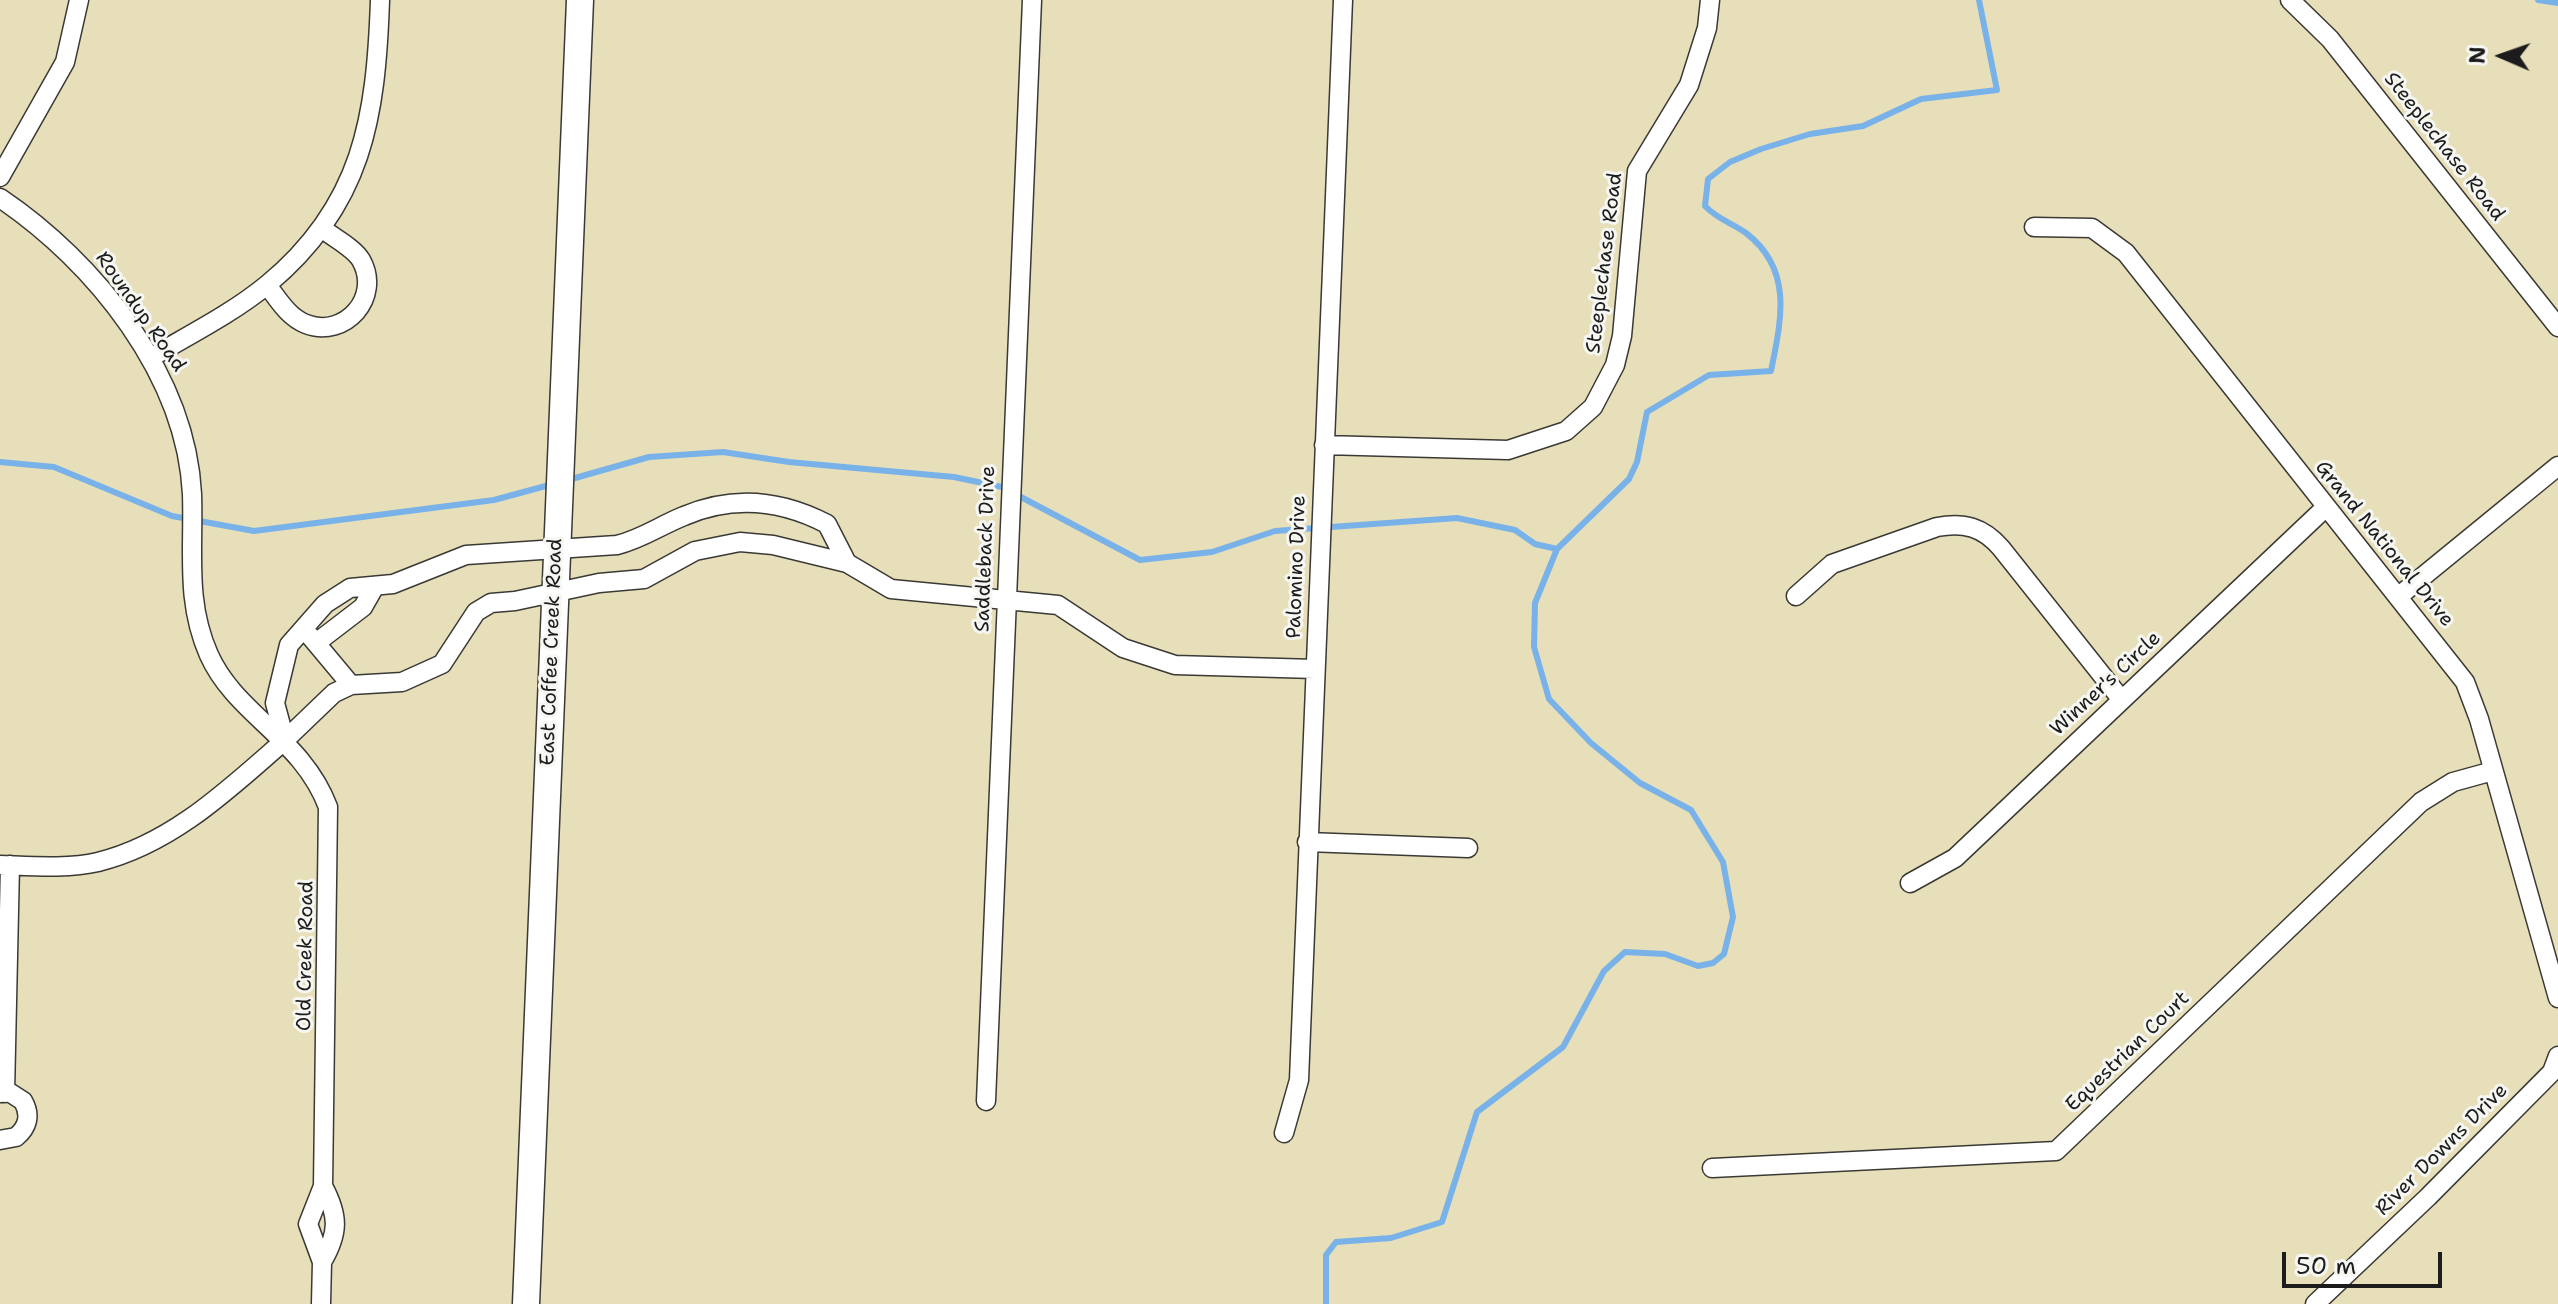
<!DOCTYPE html>
<html>
<head>
<meta charset="utf-8">
<style>
	body { margin:0 }
	#map { position:relative; width:2558px; height:1304px; overflow:hidden; background:#e7dfba; font-family:"Shantell Sans",sans-serif }
	canvas { display:block }
	.north { position:absolute; left:2462px; top:16px; width:80px; height:80px; -webkit-text-stroke:6px #f6f6f2; paint-order:stroke; rotate:272deg; font-size:22px; font-weight:700; line-height:32px; text-align:center; color:#1c1c1c }
	.north::after { content:''; display:block; margin:auto; width:28px; height:36px; background:#1c1c1c; clip-path:polygon(50% 0,100% 100%,50% 72%,0 100%) }
	.scale { position:absolute; left:2282px; top:1252px; width:160px; height:36px; box-sizing:border-box; border:4px solid #1c1c1c; border-top:0; padding-left:10px; font-size:24px; line-height:28px; white-space:nowrap; color:#1c1c1c; -webkit-text-stroke:6px #f6f6f2; paint-order:stroke }
</style>
</head>
<body>
<div id="map">
<canvas width="2558" height="1304"></canvas>
<div class="north">N</div>
<div class="scale">50 m</div>
</div>
<script>
const ctx = document.querySelector('canvas').getContext('2d');
ctx.lineJoin = 'round';
function strokePath(path, color, width, dash) { ctx.strokeStyle = color; ctx.lineWidth = width; ctx.lineCap = dash ? 'butt' : 'round'; ctx.setLineDash(dash || []); ctx.stroke(path); }
function write(font, color, halo, rows, align = 'center') {
  ctx.font = font + ' "Shantell Sans",sans-serif'; ctx.lineWidth = 6; ctx.setLineDash([]); ctx.textBaseline = 'middle'; ctx.strokeStyle = halo; ctx.fillStyle = color; for (const [text, x, y, turn = 0] of rows) {
    ctx.save(); ctx.translate(x, y); ctx.rotate((+turn || 0) * Math.PI / 180); ctx.textAlign = isNaN(turn) ? turn : align; if (halo) ctx.strokeText(text, 0, 0); ctx.fillText(text, 0, 0); ctx.restore();
  }
}
const stream = new Path2D(`
	M2538 0 2558 3
	M0 462 54 467 172 516 254 531 494 500 553 484
	M568 480 649 457 723 452 789 462 954 477 1002 487 1140 560 1212 552 1275 531 1457 518 1515 530 1535 544 1557 549
	M1326 1304V1255L1336 1242 1391 1238 1442 1222 1477 1112 1563 1047 1604 971 1625 952 1665 954 1698 966 1713 963 1724 954 1733 917 1723 862 1691 810 1640 783 1591 743 1549 699 1534 647 1535 603 1557 549 1629 479 1637 462 1647 412 1709 375 1771 371C1781 321 1794 270 1746 233 1732 223 1717 219 1705 206L1708 179 1730 162 1761 149 1810 134 1863 126 1921 99 1997 90 1979 0`);
const street = new Path2D(`
	M2290 0 2330 39 2558 327
	M0 177 65 62 79 0
	M0 198C95 262 186 375 192 494 194 551 185 601 209 655 236 715 302 738 328 807L323 1186 308 1224 322 1262 321 1304
	M2034 227 2092 228 2126 253 2465 682 2479 719 2558 998
	M267 285C278 299 288 317 306 324 345 339 382 297 361 260 354 248 334 238 323 229
	M150 358C189 335 233 313 268 284 363 205 376 117 380 0
	M1324 445 1508 450 1566 431 1593 407 1615 365 1622 336 1637 171 1689 85 1707 28 1710 0
	M847 563 827 524C781 500 733 495 684 516 661 525 642 539 617 545L466 555 393 584 350 588 325 604 289 645 275 703 285 740 334 693 351 685 402 682 442 664 476 612 491 603 515 601 599 583 644 579 695 551 740 542 773 545 847 563 891 589 1058 605 1123 648 1175 665 1315 669
	M1796 596 1832 564 1937 527C1964 522 1983 527 2001 548L2121 699
	M2399 596 2558 466
	M310 636 351 685
	M316 643 363 607 375 586
	M1307 842 1468 848
	M0 865C31 866 68 869 98 862 172 844 229 789 285 740
	M1910 883 1955 858 2326 507
	M0 1093 9 1092 23 1101C31 1115 28 1127 16 1137L0 1140
	M5 1093 10 865
	M986 1101 1032 0
	M1284 1133 1299 1080 1343 0
	M1712 1168 2056 1151 2421 802 2453 782 2493 771
	M322 1262C339 1233 339 1216 323 1186
	M2315 1304 2428 1197 2552 1072 2558 1056`);
const secondary = new Path2D(`
	M526 1304 580 0`);
const streetNames = [
	["Steeplechase Road",2444,147,52],
	["Steeplechase Road",1605,263,-83],
	["Roundup Road",140,312,55],
	["Grand National Drive",2384,544,51],
	["Saddleback Drive",986,549,-88],
	["Palomino Drive",1297,567,-88],
	["East Coffee Creek Road",552,652,-88],
	["Winner's Circle",2106,684,-43],
	["Old Creek Road",306,956,-89],
	["Equestrian Court",2128,1052,-44],
	["River Downs Drive",2442,1150,-45]
];
strokePath(stream, '#78b2e9', 6);
strokePath(street, '#3a3934', 21);
strokePath(secondary, '#3a3934', 29);
strokePath(street, '#fff', 18);
strokePath(secondary, '#fff', 26);
write('20px', '#1c1c1c', '#f6f6f2', streetNames);
</script>
</body>
</html>
